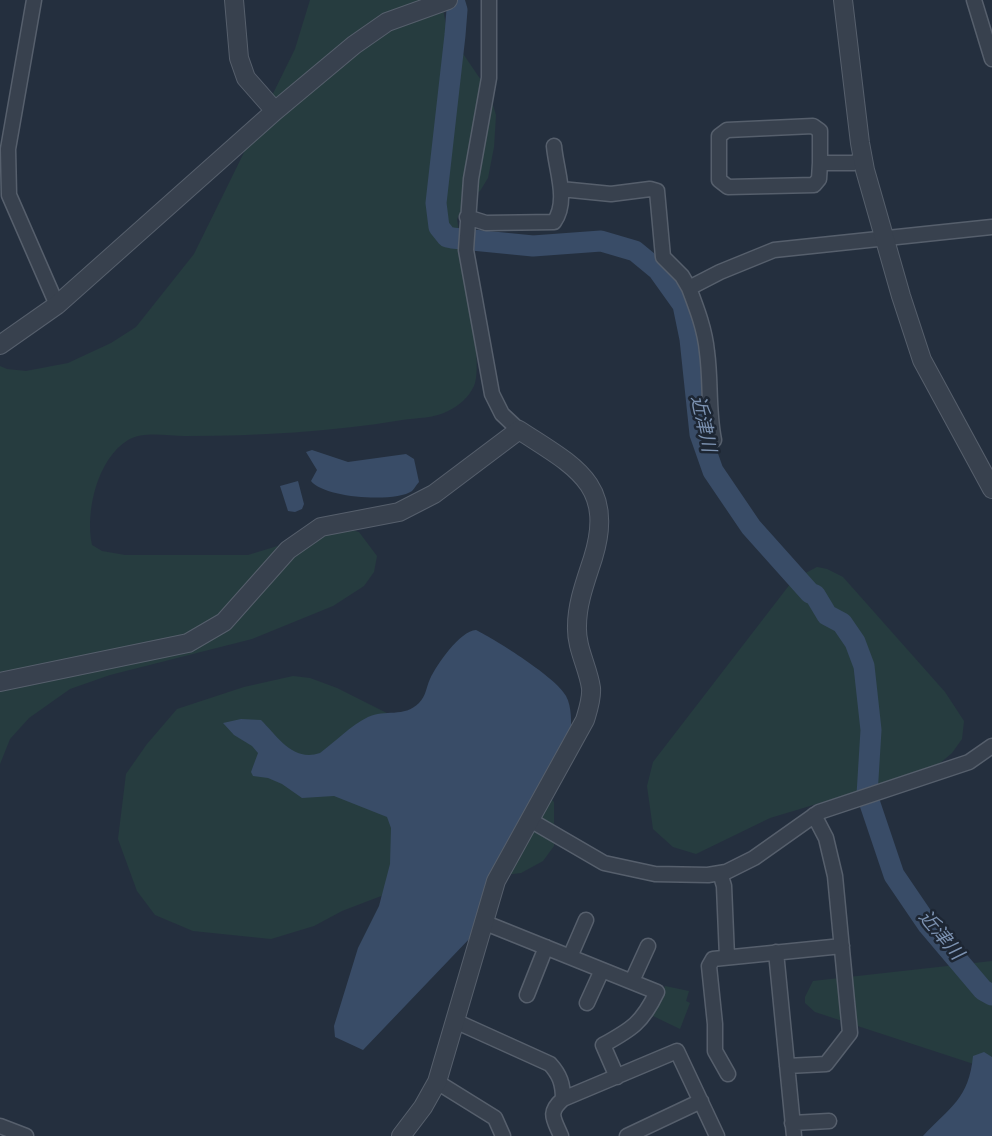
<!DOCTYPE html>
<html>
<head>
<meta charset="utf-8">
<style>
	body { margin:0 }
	canvas { display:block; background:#242f3e }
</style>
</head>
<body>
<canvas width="992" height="1136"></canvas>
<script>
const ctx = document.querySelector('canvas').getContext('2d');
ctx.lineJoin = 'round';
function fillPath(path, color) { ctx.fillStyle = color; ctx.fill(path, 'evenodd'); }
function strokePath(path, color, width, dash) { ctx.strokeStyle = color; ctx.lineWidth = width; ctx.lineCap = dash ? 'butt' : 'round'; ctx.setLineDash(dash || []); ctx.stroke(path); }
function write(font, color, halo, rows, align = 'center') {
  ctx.font = font + ' "Nunito Sans","Noto Sans JP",sans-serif'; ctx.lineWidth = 5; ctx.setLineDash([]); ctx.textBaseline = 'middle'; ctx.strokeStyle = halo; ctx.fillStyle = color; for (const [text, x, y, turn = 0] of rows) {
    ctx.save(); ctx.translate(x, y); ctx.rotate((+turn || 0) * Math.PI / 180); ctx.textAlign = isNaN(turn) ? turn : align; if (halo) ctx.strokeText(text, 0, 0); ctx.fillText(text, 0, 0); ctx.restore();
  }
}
const green = new Path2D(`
	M310 0H441L447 30 489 92 496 115 494 147 488 178 480 191 466 201 457 219C461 249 485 365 474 386 468 398 460 405 448 411 436 418 416 418 402 420 330 432 258 436 185 436 168 436 144 431 128 440 97 459 85 512 92 545L102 551 125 555H248L340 527 359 532 377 556 374 572 364 586 333 606 252 639 110 675 70 689 29 718 10 739 0 764V366L7 369 26 371 68 363 111 343 136 327 194 254 295 49Z
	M817 567 827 569 843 577 945 692 964 721 962 739 952 753 933 769 770 818 696 854 673 847 653 829 647 786 653 762 794 579Z
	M293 676 310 678 337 688 546 793 554 802V846L543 861 521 873 402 888 342 911 314 926 271 939 193 931 155 915 137 891 118 839 126 774 147 744 177 709 244 687Z
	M992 961V1070L815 1012 805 1003V997L813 981Z
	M665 986 689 991 686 1001 690 1003 680 1029 651 1015Z`);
const water = new Path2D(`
	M312 450 348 462 406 454 414 459 419 482C416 485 415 488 412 491 395 503 324 498 311 481L317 470 306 452Z
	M298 481 304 504 302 509 295 512 288 511 280 486Z
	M476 630C496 640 557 678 566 696 572 707 571 722 571 734L484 892 471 937 363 1050 335 1037 334 1026 358 948 379 906 390 864 391 828 387 817 334 796 302 798 282 784 268 778 253 776 251 772 258 753 252 746 234 735 223 723 241 719 261 720C278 737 293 762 320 753 335 742 351 725 368 717 385 709 404 718 419 703 426 696 426 688 430 679 437 664 460 631 476 630Z
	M984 1052 992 1057V1136H923C950 1107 969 1099 973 1056Z`);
const river = new Path2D(`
	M454 0 457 10 455 35 436 203 439 227 447 237 452 238 533 246 601 241 635 251 658 270 683 305 690 339 700 434 713 471 751 527 810 593 815 595 827 615 842 623 855 642 864 666 871 730 867 795 894 875 928 925 983 990 992 995`);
const minor = new Path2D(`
	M34 0 8 149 9 195 57 305
	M489 0V78L471 179 466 250 492 394 502 414 519 430
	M974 0 992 59
	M820 163 819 179 814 185 728 187 719 180V136L727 130 813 126 820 131V163H853L863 159
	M561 189 611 194 650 189 657 191 663 257 682 276 689 288
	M467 217 486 223 554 222C569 201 556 170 554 146
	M714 440C708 411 711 381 707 352 705 330 697 309 689 288L720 272 774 250 992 227
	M530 820 604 863 655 874 708 875 726 872 754 858 819 812 969 762 992 746
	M720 873 724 886 727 957
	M483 922 657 992C642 1023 632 1029 603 1045L617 1077
	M776 952 794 1136
	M570 957 586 920
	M632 981 648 946
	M527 995 546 947
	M587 1003 602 970
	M455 1021 550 1064C560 1075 563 1084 563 1099
	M787 1066 826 1064 850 1033 835 876 826 838 814 815
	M728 1074 715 1051V1024L709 966 713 959 842 946
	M437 1082 495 1118 503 1136
	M792 1123 829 1121
	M0 1126 26 1136
	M561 1136C554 1119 547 1113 563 1099L677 1051 717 1136
	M627 1136 701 1101`);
const tertiary = new Path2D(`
	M234 0 239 58 246 78 275 111
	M843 0 860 143 865 170 901 296 922 360 992 489
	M0 345 57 305 275 111 354 45 387 22 448 0
	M0 682 188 643 224 622 288 550 321 527 399 512 434 494 519 430C574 466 616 484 593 558 586 580 577 603 577 626 576 648 588 667 591 688 592 699 588 710 585 720L496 881 437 1082 423 1107 401 1136`);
const waterNames = [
	["近津川",702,424,78],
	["近津川",940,936,50]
];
fillPath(green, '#263c3f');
fillPath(water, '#394c67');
strokePath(river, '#394c67', 21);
strokePath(minor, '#565f6c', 17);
strokePath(tertiary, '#565f6c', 20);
strokePath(minor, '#38414e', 14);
strokePath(tertiary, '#38414e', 18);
write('italic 19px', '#7c92b1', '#1d2633', waterNames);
</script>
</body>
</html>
